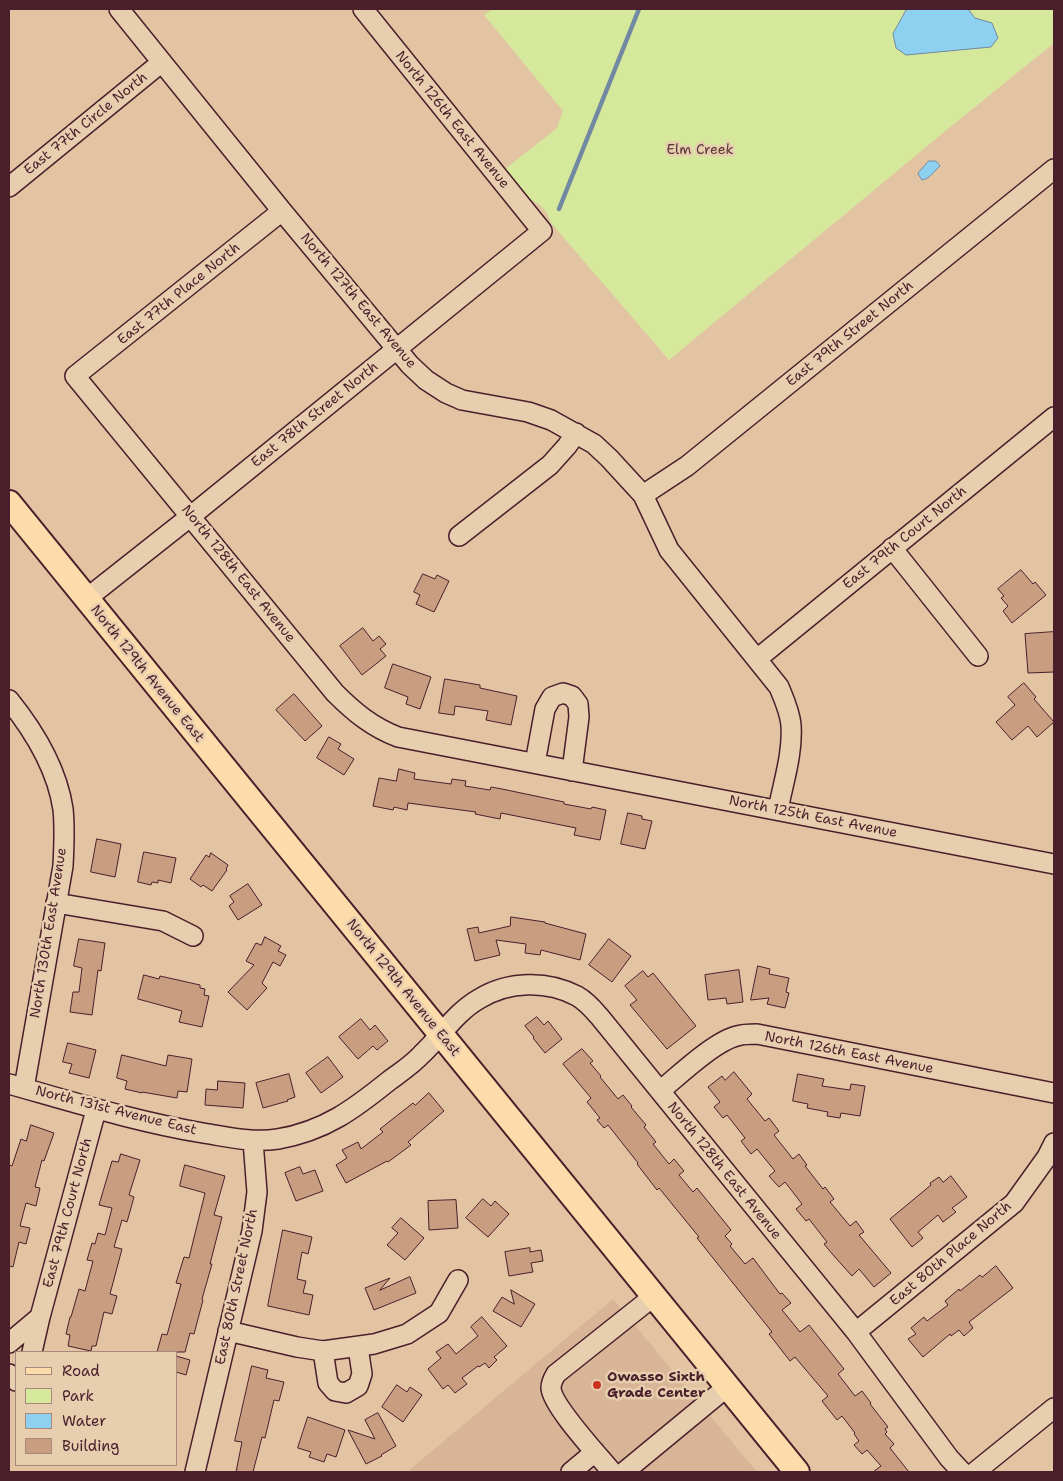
<!DOCTYPE html>
<html>
<head>
<meta charset="utf-8">
<style>
	body { margin:0 }
	#map { position:relative; width:1063px; height:1481px; overflow:hidden; background:#e2c4a3; font-family:"Shantell Sans",sans-serif }
	canvas { display:block }
	.frame { position:absolute; inset:0; border:10px solid #4a1f2b; pointer-events:none }
	.legend { position:absolute; left:15px; top:1351px; width:162px; height:115px; box-sizing:border-box; background:#e7ceaf; border:1px solid #a8887a; margin:0; padding:6px 9px; list-style:none; font-size:15px; color:#4a1f2b }
	.legend li { display:flex; align-items:center; gap:10px; height:25px }
	.legend b { width:25px; border:1px solid #a8887a }
</style>
</head>
<body>
<div id="map">
<canvas width="1063" height="1481"></canvas>
<div class="frame"></div>
<ul class="legend">
<li><b style="height:6px;background:#fddcac"></b>Road</li>
<li><b style="height:14px;background:#d5e89c"></b>Park</li>
<li><b style="height:14px;background:#8dd0ef"></b>Water</li>
<li><b style="height:14px;background:#c99d7f"></b>Building</li>
</ul>
</div>
<script>
const ctx = document.querySelector('canvas').getContext('2d');
ctx.lineJoin = 'round';
function fillPath(path, color) { ctx.fillStyle = color; ctx.fill(path, 'evenodd'); }
function strokePath(path, color, width, dash) { ctx.strokeStyle = color; ctx.lineWidth = width; ctx.lineCap = dash ? 'butt' : 'round'; ctx.setLineDash(dash || []); ctx.stroke(path); }
function write(font, color, halo, rows, align = 'center') {
  ctx.font = font + ' "Shantell Sans",sans-serif'; ctx.lineWidth = 5; ctx.setLineDash([]); ctx.textBaseline = 'middle'; ctx.strokeStyle = halo; ctx.fillStyle = color; for (const [text, x, y, turn = 0] of rows) {
    ctx.save(); ctx.translate(x, y); ctx.rotate((+turn || 0) * Math.PI / 180); ctx.textAlign = isNaN(turn) ? turn : align; if (halo) ctx.strokeText(text, 0, 0); ctx.fillText(text, 0, 0); ctx.restore();
  }
}
const built = new Path2D(`
	M613 1299 757 1472H407Z`);
const green = new Path2D(`
	M492 9H1054V43L949 128 669 360 551 223 547 213 540 205 531 200 505 169 557 128 563 111 484 15Z`);
const water = new Path2D(`
	M907 9H968L975 18 992 23 998 38 991 47 906 55 896 48 893 34Z
	M929 161H936L940 166C934 171 930 179 922 180L918 174 919 172Z`);
const stream = new Path2D(`
	M559 209 639 9`);
const building = new Path2D(`
	M1021 570 1033 584 1035 582 1046 595 1012 623 1003 611 1008 606 1001 598 1004 596 998 589Z
	M423 574 435 579 437 575 449 581 434 612 416 604 420 595 414 592Z
	M363 628 373 641 379 636 386 644 380 649 386 656 362 675 340 646Z
	M1054 632V672L1028 673 1025 634Z
	M393 664 431 677 420 709 406 704 408 697 385 688Z
	M445 679 480 685V688L517 696 511 725 486 720 488 711 455 706 454 715 439 713Z
	M1024 683 1036 697 1034 699 1054 722 1037 737 1028 726 1012 740 996 722 1015 705 1008 697Z
	M294 694 322 726 305 741 276 710Z
	M329 737 341 744 338 749 354 759 344 775 317 758Z
	M399 769 415 773 414 779 451 784 452 779 466 781 465 786 490 790 491 787 502 789 564 802V804L591 809 592 807 606 810 600 840 574 835 576 828 501 813 500 819 475 814 476 812 408 803 407 810 394 807 393 810 373 806 379 778 396 781Z
	M628 813 642 816V819L652 821 645 849 621 844Z
	M97 839 121 844 115 877 91 872Z
	M144 852 176 858 171 883 158 880V883L152 882 151 885 138 882Z
	M211 853 228 865 226 869 227 870 212 891 203 885 201 887 190 879 206 855 209 857Z
	M248 884 262 905 238 920 229 906 234 902 230 896Z
	M511 917 545 922V923L586 934 580 960 541 950 540 955 525 953 526 944 496 940 500 955 475 961 467 929 478 927 479 933 510 926Z
	M265 937 281 946 278 951 286 955 280 966 273 962 262 983 267 988 247 1010 228 992 254 965 246 961 256 943 261 945Z
	M79 939 105 943 101 971 98 970 92 1015 70 1012 73 992H79L82 968 74 966Z
	M609 939 631 956 612 982 589 965Z
	M758 966 770 969 769 974 789 978 786 992 789 993 785 1008 767 1004 769 998 751 1000Z
	M739 970 743 1002 727 1004 726 998 708 1000 705 975Z
	M643 971 648 977 653 973 696 1026 667 1049 630 1005 637 1000 625 986Z
	M144 975 159 979 160 976 200 985V988L205 989 204 995 209 996 202 1027 179 1022 182 1011 138 999Z
	M537 1017 544 1025 548 1021 562 1039 545 1053 533 1038 534 1037 525 1026Z
	M361 1019 370 1030 375 1025 388 1041 377 1050 373 1046 358 1059 339 1037Z
	M68 1043 96 1050 89 1078 69 1073 72 1064 63 1062Z
	M582 1049 593 1061 590 1063 601 1076 600 1077 618 1099 623 1095 632 1106 631 1107 646 1125 644 1127 656 1142 653 1144 669 1164 674 1159 684 1171 679 1175 693 1192 697 1188 731 1230 725 1236 732 1244 730 1246 745 1264 753 1258 780 1294 782 1293 791 1303 782 1310 800 1332 809 1325 844 1369 838 1374 855 1396 862 1391 871 1403 870 1404 888 1427 885 1429 887 1432 885 1434 894 1444 890 1448 909 1472H873L881 1466 867 1450 862 1454 854 1445 859 1441 854 1434 855 1433 842 1416 837 1420 822 1401 828 1396 795 1357 790 1361 769 1334 772 1332 697 1238 699 1237 659 1188 657 1190 637 1164 638 1163 608 1125 604 1128 597 1120 600 1118 587 1102 591 1098 563 1064Z
	M122 1055 166 1066 168 1055 192 1059 187 1092 178 1091 177 1098 142 1092V1093L125 1089 127 1081 117 1078Z
	M328 1057 343 1077 321 1093 306 1073Z
	M734 1072 752 1094 747 1099 765 1121 769 1118 779 1131 774 1135 793 1159 799 1154 807 1165 805 1166 823 1189 825 1187 834 1199 830 1202 850 1226 856 1221 864 1232 859 1235 891 1273 874 1287 859 1269 852 1276 834 1256 824 1244 827 1242 809 1219 806 1221 796 1209 802 1204 785 1182 779 1187 769 1176 775 1171 757 1149 751 1154 741 1141 745 1138 727 1115 723 1118 714 1107 720 1102 708 1087 722 1076 725 1080Z
	M289 1074 295 1097 287 1100 288 1101 263 1108 256 1083Z
	M798 1074 824 1079 822 1086 850 1090 851 1084 865 1086 860 1116 841 1113 840 1118 827 1116 828 1112 807 1108 808 1104 793 1101Z
	M218 1081 245 1083 243 1108 205 1105 206 1089 217 1090Z
	M429 1093 444 1111 408 1142 411 1145 388 1162 387 1161 346 1183 336 1165 347 1158 342 1150 358 1142 361 1149 383 1132 380 1129 413 1103 415 1105Z
	M31 1125 54 1133 44 1161 42 1160 35 1187 40 1188 36 1206 26 1203 20 1226 30 1228 26 1244 19 1242 13 1267 9 1266V1165L12 1166 21 1139 26 1141Z
	M121 1154 140 1160 129 1195 134 1197 127 1222 122 1220 114 1247 122 1249 110 1294 117 1296 112 1314 104 1312 96 1346H92L91 1351 68 1346 70 1335 66 1334 70 1317H71L79 1289 85 1291 93 1261 87 1260 92 1243 95 1244 98 1233 105 1235 112 1208 99 1205 112 1161 118 1162Z
	M185 1165 225 1176 214 1215 222 1217 210 1264H212L202 1299 203 1300 194 1334 190 1333 185 1352H157L162 1334 167 1335 181 1284 176 1283 184 1257 189 1258 205 1193 180 1186Z
	M300 1167 303 1174 315 1170 323 1191 296 1201 285 1173Z
	M951 1176 967 1197 952 1208 956 1212 943 1222 938 1215 918 1232 923 1238 912 1247 890 1219 931 1185 930 1183 939 1177 943 1182Z
	M483 1199 491 1206 495 1201 509 1214 488 1237 466 1218Z
	M456 1200 458 1228 429 1230 428 1201Z
	M401 1218 424 1238 405 1260 387 1245 398 1233 392 1228Z
	M283 1230 312 1237 308 1254 302 1252 297 1279 306 1281 303 1293 313 1295 309 1315 268 1306Z
	M530 1248V1252L541 1250 543 1261 531 1263 533 1272 509 1276 505 1252Z
	M996 1266 1013 1288 969 1322 973 1328 964 1336 959 1330 951 1336 950 1334 923 1357 908 1339 916 1334 911 1328 924 1317 927 1321 948 1305 945 1301 959 1289 960 1291 980 1275 982 1277Z
	M410 1277 416 1293 374 1310 365 1288 390 1278 380 1290Z
	M511 1290 535 1304 521 1327 493 1311 502 1297 514 1304Z
	M482 1317 507 1346 494 1357 497 1360 489 1368 485 1363 479 1367 478 1366 462 1378 467 1384 455 1393 448 1385 443 1389 428 1369 441 1358 436 1352 448 1344 456 1354 478 1336 471 1327Z
	M176 1356 190 1360 186 1375 176 1372Z
	M252 1366 268 1370 266 1378 284 1382 279 1401 274 1400 265 1438 262 1437 253 1472H236L242 1442 235 1441Z
	M397 1385 407 1392 410 1387 422 1395 403 1422 382 1407Z
	M378 1413 396 1446 381 1455 382 1456 366 1464 348 1430 375 1439 365 1420Z
	M308 1417 345 1430 336 1457 327 1454 324 1462 309 1457 311 1452 298 1448Z`);
const minor = new Path2D(`
	M119 9 282 211 410 365 426 380 446 393 462 400 528 412 551 420 594 444 609 458 643 495 669 550 779 687C784 699 790 712 791 725 793 754 783 783 778 810
	M9 187 162 62
	M282 211 75 376 335 693C354 712 372 727 398 737L1054 864
	M643 495 687 466 1054 169
	M459 536 550 465 567 446 576 433
	M892 548 978 656
	M86 599 191 516 542 231 363 9
	M757 659 1054 417
	M9 700C34 731 57 769 63 809 65 828 64 847 63 866L24 1088
	M535 763 545 709 552 697 563 693 572 696 578 704 579 717 572 771
	M56 903 163 921 193 936
	M9 1084C73 1102 137 1122 203 1133 229 1137 251 1143 278 1139 325 1131 354 1109 390 1080 401 1072 413 1064 422 1054 441 1036 456 1012 479 999 508 981 547 980 577 996 586 1001 592 1008 599 1016L856 1332 949 1458 962 1472
	M660 1091C678 1076 715 1041 737 1036 743 1034 750 1034 757 1034L1054 1093
	M228 1331 297 1347 323 1351 374 1344 407 1334 439 1313 458 1280
	M856 1332 1014 1203 1047 1157 1054 1143
	M9 1343 40 1317
	M323 1351 328 1383 335 1391 346 1393 358 1386 362 1374 358 1347
	M32 1352 40 1317 96 1110
	M9 1374 16 1381
	M195 1472 252 1231 257 1192 253 1141
	M571 1472 595 1452
	M612 1472C599 1456 552 1406 551 1388 551 1383 553 1379 556 1374L654 1296
	M624 1472 727 1387
	M975 1472 1054 1408`);
const major = new Path2D(`
	M9 503 797 1472`);
const markers = [
	[597,1385,5,"#c8321e"]
];
const streetNames = [
	["North 126th East Avenue",452,120,51],
	["East 77th Circle North",86,124,-39],
	["East 77th Place North",179,294,-39],
	["North 127th East Avenue",358,301,50],
	["East 79th Street North",850,334,-39],
	["East 78th Street North",315,415,-39],
	["East 79th Court North",905,538,-39],
	["North 128th East Avenue",238,574,51],
	["North 129th Avenue East",147,674,51],
	["North 125th East Avenue",813,817,11],
	["North 130th East Avenue",49,933,-81],
	["North 129th Avenue East",403,988,51],
	["North 126th East Avenue",849,1053,11],
	["North 131st Avenue East",116,1111,14],
	["North 128th East Avenue",724,1171,51],
	["East 79th Court North",68,1213,-75],
	["East 80th Place North",951,1254,-40],
	["East 80th Street North",237,1287,-78]
];
const parkNames = [
	["Elm Creek",700,150]
];
const poiNames = [
	["Owasso Sixth",607,1377],
	["Grade Center",607,1393]
];
fillPath(built, '#d7b596');
fillPath(green, '#d5e89c');
fillPath(water, '#8dd0ef');
strokePath(water, '#7289a1', 1);
strokePath(stream, '#7289a1', 4.5);
fillPath(building, '#c99d7f');
strokePath(building, '#4a1f2b', 1);
strokePath(minor, '#4a1f2b', 22);
strokePath(major, '#4a1f2b', 28);
strokePath(minor, '#e7ceaf', 19);
strokePath(major, '#fddcac', 24);
for (const [x, y, r, color] of markers) { const dot = new Path2D(); dot.arc(x, y, r, 0, 2 * Math.PI); ctx.fillStyle = color; ctx.fill(dot); strokePath(dot, '#e7ceaf', 2); }
write('14px', '#4a1f2b', '#e7ceaf', streetNames);
write('14px', '#583336', '#e7ceaf', parkNames);
write('bold 14px', '#4a1f2b', '#e7ceaf', poiNames, 'left');
</script>
</body>
</html>
